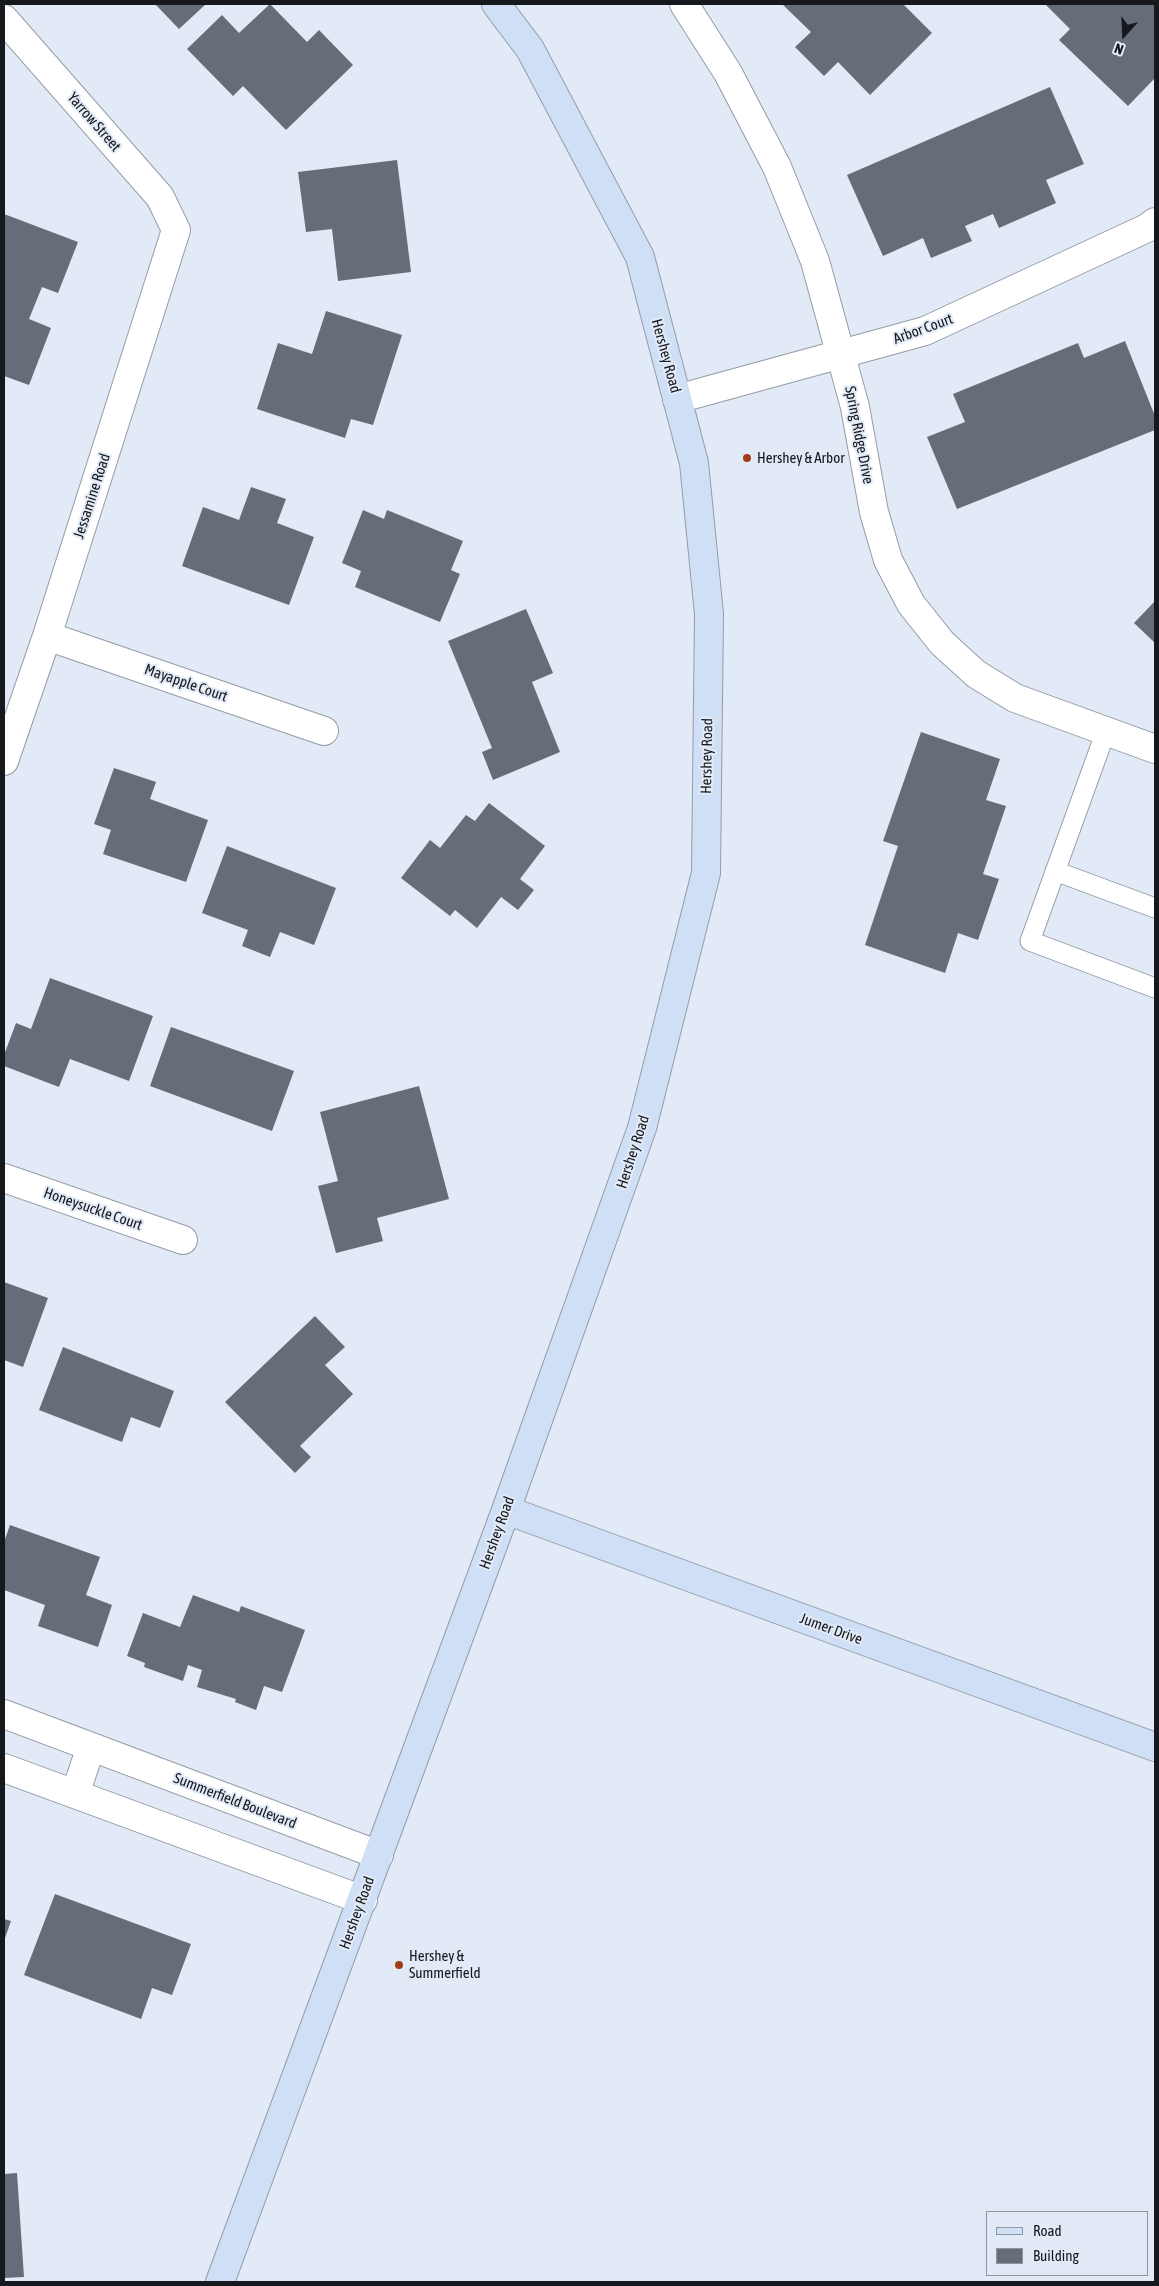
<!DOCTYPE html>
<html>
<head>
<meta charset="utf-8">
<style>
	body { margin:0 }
	#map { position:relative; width:1159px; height:2286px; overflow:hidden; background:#e1eaf6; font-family:"Asap Condensed",sans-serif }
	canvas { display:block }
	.frame { position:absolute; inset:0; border:5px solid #15181c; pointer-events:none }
	.legend { position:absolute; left:986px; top:2211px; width:162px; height:65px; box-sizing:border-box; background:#e1eaf6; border:1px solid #8f969f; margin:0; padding:6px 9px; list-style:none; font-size:15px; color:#15181c }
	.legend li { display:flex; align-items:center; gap:10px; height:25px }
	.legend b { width:25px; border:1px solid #8f969f }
	.north { position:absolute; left:1099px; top:10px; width:50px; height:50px; -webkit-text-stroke:4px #e1eaf6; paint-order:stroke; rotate:200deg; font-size:14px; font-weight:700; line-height:20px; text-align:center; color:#15181c }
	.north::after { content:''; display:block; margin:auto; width:18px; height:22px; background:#15181c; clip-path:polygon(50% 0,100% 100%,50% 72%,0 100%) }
</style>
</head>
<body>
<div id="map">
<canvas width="1159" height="2286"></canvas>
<div class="frame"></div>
<ul class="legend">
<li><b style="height:6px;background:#cfe0f6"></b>Road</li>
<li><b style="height:14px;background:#656d78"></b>Building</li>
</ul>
<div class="north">N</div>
</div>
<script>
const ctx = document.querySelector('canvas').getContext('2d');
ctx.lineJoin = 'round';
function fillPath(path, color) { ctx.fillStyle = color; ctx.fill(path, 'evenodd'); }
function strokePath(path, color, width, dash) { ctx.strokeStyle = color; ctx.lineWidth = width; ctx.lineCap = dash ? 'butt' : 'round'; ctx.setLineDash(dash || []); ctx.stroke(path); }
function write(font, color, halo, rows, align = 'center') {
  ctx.font = font + ' "Asap Condensed",sans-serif'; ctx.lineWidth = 4; ctx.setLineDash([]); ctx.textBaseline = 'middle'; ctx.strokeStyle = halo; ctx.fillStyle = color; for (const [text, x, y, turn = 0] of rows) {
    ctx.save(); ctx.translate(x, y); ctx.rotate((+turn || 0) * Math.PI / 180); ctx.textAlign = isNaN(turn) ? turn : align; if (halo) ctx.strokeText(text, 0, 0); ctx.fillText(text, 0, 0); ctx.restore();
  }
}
const building = new Path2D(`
	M155 4H206L179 29Z
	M270 4 307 42 319 30 353 65 286 130 243 86 233 96 187 49 222 15 239 33Z
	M782 4H903L932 33 870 95 838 62 824 76 795 47 811 32Z
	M1045 4H1155V78L1128 106 1059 40 1070 29Z
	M1050 87 1084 164 1046 180 1056 203 999 228 993 214 965 226 972 241 931 258 923 238 883 256 847 175Z
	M397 160 411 272 338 281 332 229 306 232 298 172Z
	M4 214 78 242 58 293 42 287 29 319 51 328 29 385 4 376Z
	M326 311 402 335 373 425 351 419 345 438 257 409 278 343 312 354Z
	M1125 341 1155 416V430L957 509 927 437 965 422 953 394 1078 343 1084 358Z
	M251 487 286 499 277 523 314 537 289 605 182 566 203 507 239 520Z
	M363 510 384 519 387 510 463 541 451 570 460 574 440 622 355 587 361 571 342 563Z
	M1155 601V643L1134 623Z
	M526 609 553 673 532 682 560 752 493 780 482 752 492 748 448 641Z
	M921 732 1000 759 986 800 1006 806 983 874 999 879 978 940 958 933 945 973 865 945 898 846 883 841Z
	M114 768 156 782 150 799 208 820 186 882 103 854 111 830 94 824Z
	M489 803 545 846 520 879 534 890 518 910 501 897 477 928 455 910 450 916 401 878 430 840 440 848 466 815 475 821Z
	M227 846 336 888 314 945 280 932 270 957 242 946 248 930 202 913Z
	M50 978 153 1016 129 1081 70 1059 59 1087 4 1066V1055L16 1023 31 1029Z
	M171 1027 294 1071 272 1131 150 1086Z
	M419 1086 449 1199 377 1218 383 1241 336 1253 318 1186 338 1181 320 1112Z
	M4 1282 48 1298 23 1367 4 1360Z
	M315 1316 345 1347 325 1365 353 1394 300 1446 311 1457 295 1473 225 1402Z
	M63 1347 174 1391 160 1428 131 1417 122 1442 39 1410Z
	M10 1525 100 1557 86 1595 112 1605 98 1647 38 1626 45 1605 4 1590V1542Z
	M193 1595 239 1612 241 1606 305 1630 282 1692 264 1686 256 1710 235 1702 236 1699 197 1687 202 1670 188 1665 183 1681 144 1667 145 1663 127 1656 143 1613 180 1627Z
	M55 1894 191 1944 172 1995 152 1988 141 2019 24 1975Z
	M4 1919 11 1921 4 1941Z
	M17 2173 24 2277 4 2278V2174Z`);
const lane = new Path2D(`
	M1106 731 1030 941 1155 988
	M1055 871 1155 908`);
const street = new Path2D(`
	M684 4 728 73 777 167 815 261 855 407 874 512 888 560 911 604 942 643 976 674 1015 698 1155 749
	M4 19 160 197 176 230 47 636 4 761
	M677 399 925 331 1147 228 1155 222
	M47 636 324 731
	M4 1178 183 1240
	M4 1714 379 1855
	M4 1768 363 1900
	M75 1794 91 1747`);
const secondary = new Path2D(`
	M506 1510 1155 1747
	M220 2282 506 1510 642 1128 706 873 709 614 694 463 640 257 530 49 496 4`);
const markers = [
	[747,458,5,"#a23c14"],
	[399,1965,5,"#a23c14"]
];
const streetNames = [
	["Yarrow Street",94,122,49],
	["Arbor Court",923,329,-20],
	["Hershey Road",666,356,75],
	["Spring Ridge Drive",859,435,79],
	["Jessamine Road",92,496,-72],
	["Mayapple Court",186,683,19],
	["Hershey Road",707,756,-89],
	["Hershey Road",633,1152,-72],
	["Honeysuckle Court",93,1209,19],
	["Hershey Road",497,1533,-70],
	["Jumer Drive",831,1629,20],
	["Summerfield Boulevard",235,1801,21],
	["Hershey Road",357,1913,-70]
];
const poiNames = [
	["Hershey & Arbor",757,458],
	["Hershey &",409,1956],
	["Summerfield",409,1973]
];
fillPath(building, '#656d78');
strokePath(lane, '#949ca7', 21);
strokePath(street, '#949ca7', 30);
strokePath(secondary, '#949ca7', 30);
strokePath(lane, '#fff', 19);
strokePath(street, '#fff', 28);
strokePath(secondary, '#cfe0f6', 28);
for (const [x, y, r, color] of markers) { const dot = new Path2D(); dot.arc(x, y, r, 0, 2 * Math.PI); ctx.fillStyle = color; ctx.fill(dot); strokePath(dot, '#e1eaf6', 2); }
write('15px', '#15181c', '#e1eaf6', streetNames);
write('15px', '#15181c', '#e1eaf6', poiNames, 'left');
</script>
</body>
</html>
